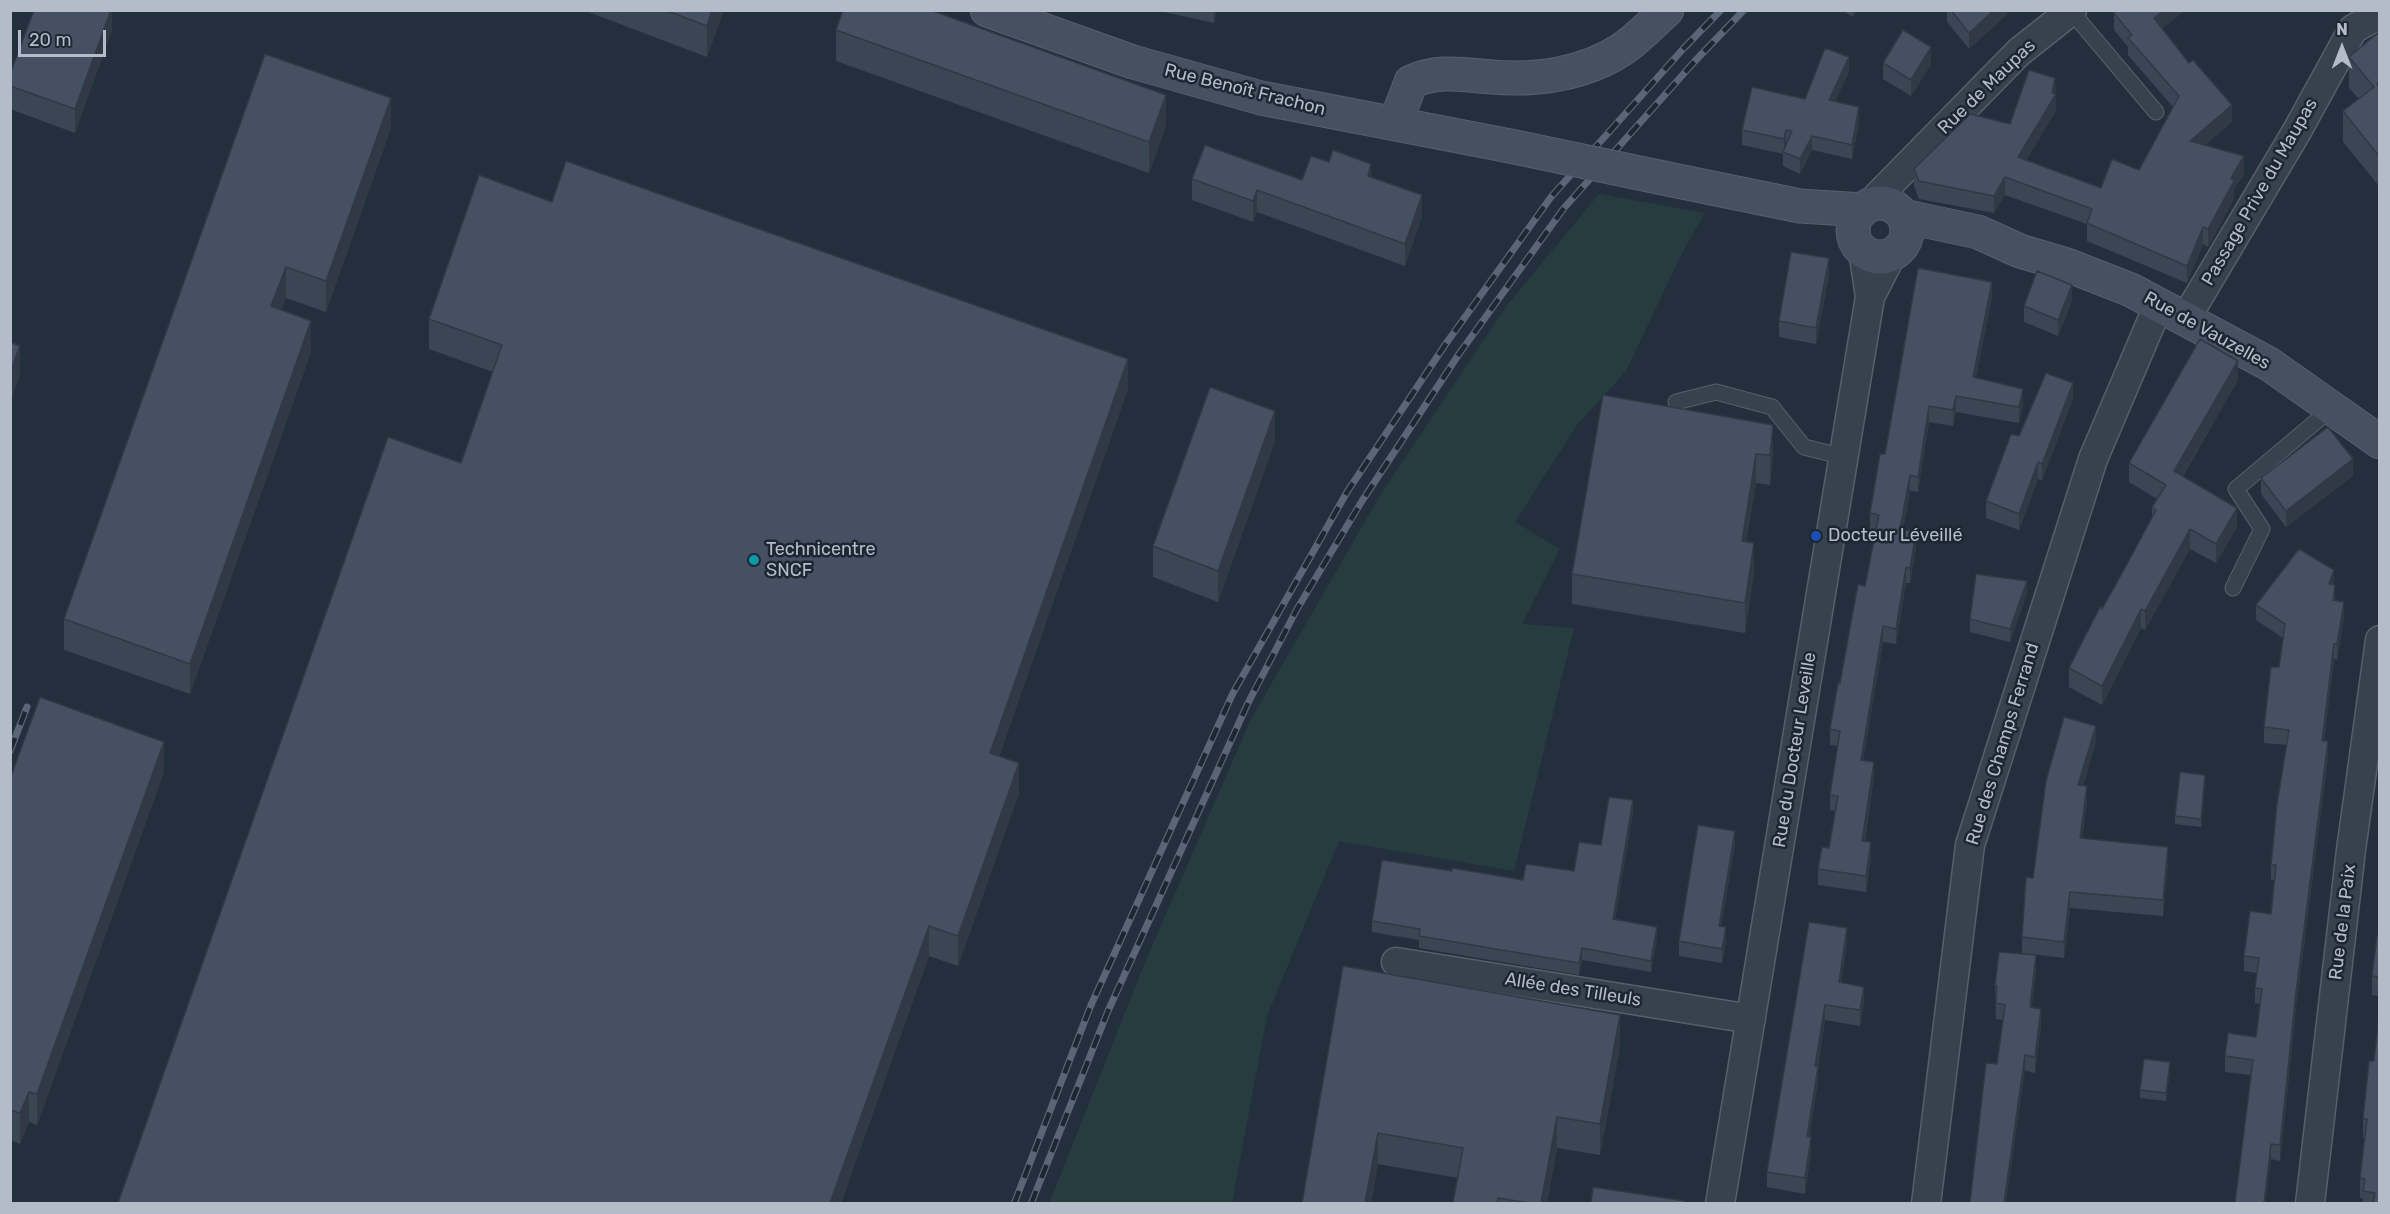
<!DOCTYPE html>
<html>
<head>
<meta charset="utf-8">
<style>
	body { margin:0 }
	#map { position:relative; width:2390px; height:1214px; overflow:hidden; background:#242f3e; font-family:Rubik,sans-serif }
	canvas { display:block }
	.frame { position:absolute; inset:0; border:12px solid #b4bcc9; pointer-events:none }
	.north { position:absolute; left:2312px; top:18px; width:60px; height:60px; -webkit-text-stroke:4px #1d2633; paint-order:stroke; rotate:0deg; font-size:16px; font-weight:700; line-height:24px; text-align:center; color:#b4bcc9 }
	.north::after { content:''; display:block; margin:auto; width:21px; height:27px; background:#b4bcc9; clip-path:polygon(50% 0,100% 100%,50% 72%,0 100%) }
	.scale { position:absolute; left:18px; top:30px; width:88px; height:27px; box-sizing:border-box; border:3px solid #b4bcc9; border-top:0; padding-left:8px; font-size:18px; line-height:21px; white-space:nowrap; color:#b4bcc9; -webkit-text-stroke:4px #1d2633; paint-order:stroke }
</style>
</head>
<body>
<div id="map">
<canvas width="2390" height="1214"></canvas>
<div class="frame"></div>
<div class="north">N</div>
<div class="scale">20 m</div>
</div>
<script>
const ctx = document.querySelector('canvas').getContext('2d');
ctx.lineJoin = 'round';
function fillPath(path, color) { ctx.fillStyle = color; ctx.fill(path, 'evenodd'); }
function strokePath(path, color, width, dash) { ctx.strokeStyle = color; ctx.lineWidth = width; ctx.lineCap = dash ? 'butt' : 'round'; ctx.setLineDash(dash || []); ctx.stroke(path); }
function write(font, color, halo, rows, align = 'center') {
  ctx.font = font + ' Rubik,sans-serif'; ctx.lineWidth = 5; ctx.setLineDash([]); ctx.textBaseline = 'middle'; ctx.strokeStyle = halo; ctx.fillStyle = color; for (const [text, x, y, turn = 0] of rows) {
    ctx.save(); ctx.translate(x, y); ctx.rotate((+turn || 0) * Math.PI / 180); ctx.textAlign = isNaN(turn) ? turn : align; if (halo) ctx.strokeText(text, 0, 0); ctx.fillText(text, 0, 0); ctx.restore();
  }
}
const green = new Path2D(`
	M1599 194 1705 213 1682 253 1626 371 1577 425 1515 522 1560 549 1522 624 1574 628 1514 871 1339 841 1267 1016 1232 1203 1049 1204 1143 967 1251 719 1382 492 1508 304Z`);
const lane = new Path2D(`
	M2071 11 2156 112
	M1676 402 1716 392 1772 407 1804 447 1844 457
	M2233 588 2262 529 2236 489 2332 408`);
const street = new Path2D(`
	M1868 206 2019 52 2072 10
	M1863 250 1870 297
	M2186 318 2297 131 2353 29 2380 14
	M1396 962 1751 1019
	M1720 1204 1870 297 1892 254
	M1926 1204 1970 845 2093 459 2159 304
	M2310 1204 2351 850 2380 640`);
const secondary = new Path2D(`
	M987 10 1133 62 1261 98 1510 146
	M1395 124 1411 82C1437 69 1465 75 1492 77 1536 81 1584 74 1621 50 1638 39 1652 23 1667 10
	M1663 178 1800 206 1863 210
	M1853 230a27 27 0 1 1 54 0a27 27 0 1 1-54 0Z
	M1903 216 1978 232 2020 251 2067 265 2131 290 2269 364 2380 442`);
const rail = new Path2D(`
	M10 751 27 707
	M1014 1204 1091 1005 1233 693 1347 492 1445 345 1551 197 1683 49 1721 10
	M1031 1204 1108 1011 1248 703 1297 609 1362 501 1459 354 1564 208 1695 61 1744 10`);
const secondaryBridge = new Path2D(`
	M1510 146 1663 178`);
const wall = new Path2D(`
	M112 10V30L75 133 10 109V74Z
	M583 10H724L707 57Z
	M1155 10H1217L1214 23Z
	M1842 10H1857L1853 17Z
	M1947 10H2012L1969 49 1947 22Z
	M2114 13 2163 29 2232 122 2205 145 2244 174 2234 189V199L2208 247 2203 244 2187 283 2087 241V224L2005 195 1994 213 1919 199 1914 186V169L2010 124 2055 78 2056 111 2026 160 2101 188 2139 170 2173 107 2128 55V47L2114 30Z
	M836 30 1166 126 1149 173 836 61Z
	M2379 32V186L2343 142V111L2359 99 2349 88V57Z
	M265 54 391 128 326 312 286 298 281 310 311 352 190 694 64 650V619Z
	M1883 63 1931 64 1911 96 1883 79Z
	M1849 72 1835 101 1859 122 1852 159 1812 150 1800 174 1783 166V154L1742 145V130L1805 99Z
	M1371 177 1422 216 1405 266 1257 212 1253 222 1192 200V179L1302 180Z
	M552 202 1128 389 999 756 1019 793 958 966 929 956 841 1203H118L461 463 493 372 429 349V319Z
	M1829 275 1816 344 1779 337V321Z
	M1992 298 1976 378 2023 404 2019 423 1956 412 1953 426 1929 422 1918 492 1910 491 1903 530 1916 547 1910 583H1906L1896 644 1883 642 1863 760 1874 777 1865 841 1871 858 1866 892 1818 885V869L1829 848 1836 811 1830 810V795L1838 746 1830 745V729L1840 683 1865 586 1876 530 1870 529V513L1885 454Z
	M2072 301 2058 336 2024 322V306Z
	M2238 380 2183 476 2237 527 2216 563 2190 549 2145 630 2141 628 2102 705 2069 687V668L2126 566 2152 517V507L2157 499 2129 482V463Z
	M2073 399 2042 480 2038 479 2019 530 1986 518V501L2019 436Z
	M1773 425V455L1770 485 1756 483 1746 542 1754 573 1745 633 1572 604V574Z
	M1275 441 1218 602 1153 577V546Z
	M2353 476 2286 527 2261 494V478Z
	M2334 585 2335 600 2344 617 2337 660 2334 659 2324 741 2328 757 2296 1008 2280 1161 2271 1159 2265 1203H2235L2251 1075 2225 1072V1056L2256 1037 2260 1004 2255 1003V988L2257 973 2244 971V956L2271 914 2274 880H2271V865L2287 745 2264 743V727L2279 667 2283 638 2256 620V605Z
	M2027 593 2010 642 1970 632V619Z
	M2096 742 2083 786 2087 802 2082 838 2168 863 2163 916 2070 908 2064 958 2022 953V937L2033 878Z
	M164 772 37 1125 29 1122 20 1144 10 1140V779Z
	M2205 784 2201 827 2175 824V816Z
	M1633 812 1615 919 1657 938 1651 972 1582 960 1579 975 1419 948V940L1372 932V921L1523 880 1574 871 1601 845Z
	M1735 845 1721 926 1726 941 1722 963 1679 956V941Z
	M2379 936V996L2372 995V976Z
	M1847 943 1841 983 1864 1002 1860 1026 1825 1020 1818 1067V1082L1809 1137 1811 1152 1805 1194 1767 1187V1172Z
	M1343 966 1620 1046 1600 1155 1557 1148 1547 1203H1453L1458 1178 1378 1164 1371 1203H1302Z
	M2036 972 2031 1008 2041 1025 2035 1073 1997 1064 2003 1020 1996 1019 1995 986Z
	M2374 1061 2379 1203H2363V1198H2360V1178L2364 1138H2363V1119Z
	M2170 1070 2166 1101 2140 1098V1090Z`);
const shadedWall = new Path2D(`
	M111 10H112V30L75 133V109Z
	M712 10H724L707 57V26Z
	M1214 10H1217L1214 23Z
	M1853 10H1857L1853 17Z
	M1994 10H2012L1969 49V33Z
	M2164 10H2186L2154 35V18Z
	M1931 47V64L1911 96V80Z
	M1849 57V72L1829 114V100Z
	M2055 78 2056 111 2018 174V157L2052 93Z
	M1166 95V126L1149 173V142Z
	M391 98V128L326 312V281Z
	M2232 105V122L2190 158V141Z
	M1859 107V122L1852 159V145Z
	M1786 130V145L1784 154V139Z
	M1812 136V150L1800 174V159Z
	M2244 156V174L2234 189V199L2208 247V229L2231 178Z
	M1371 164V186L1368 176Z
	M2005 177V195L1994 213V196Z
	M1257 190V212L1253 222V201Z
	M1422 195V216L1405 266V244Z
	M2203 227V244L2187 283V266Z
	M1829 258V275L1816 344V328Z
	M286 267V298L271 337V306Z
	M1992 282V298L1973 393V377Z
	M2072 285V301L2058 336V320Z
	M311 321V352L190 694V664Z
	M20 346V376L10 403V372Z
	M1128 359V389L990 783V753Z
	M2238 361V380L2174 490V471Z
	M2073 383V399L2042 480V464Z
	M2023 389V404L2019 423V407Z
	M1956 396V412L1953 426V410Z
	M1929 406V422L1918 492V477Z
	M1275 411V441L1218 602V571Z
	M1773 425V455L1770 485V455Z
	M1756 454V483L1742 571V541Z
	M2353 459V476L2286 527V511Z
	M2038 462V479L2019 530V514Z
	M1910 475V491L1900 545V529Z
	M2237 508V527L2216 563V544Z
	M2190 529V549L2145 630V611Z
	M1916 532V547L1910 583V568Z
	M1754 543V573L1745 633V603Z
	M1906 567V583L1896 644V629Z
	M2334 570V585L2329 584Z
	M2027 581V593L2010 642V629Z
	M2344 602V617L2337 660V644Z
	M2141 609V628L2102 705V686Z
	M1883 626V642L1861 775V760Z
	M2334 644V659L2322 756V741Z
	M2096 726V742L2078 801V785Z
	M2328 741V757L2296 1008 2280 1161V1145L2296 992Z
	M164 742V772L37 1125V1094Z
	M1874 762V777L1862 856V841Z
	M1019 763V793L958 966V936Z
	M2205 775V784L2201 827V819Z
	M2087 786V802L2080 854V838Z
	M1633 800V812L1613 930V919Z
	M1735 831V845L1719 940V926Z
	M1871 842V858L1866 892V876Z
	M2168 847V863L2163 916V900Z
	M2070 892V908L2064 958V942Z
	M929 926V956L841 1203H830Z
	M1657 927V938L1651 972V961Z
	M1726 927V941L1722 963V949Z
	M1847 928V943L1839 998V982Z
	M1582 948V960L1579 975V963Z
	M2036 955V972L2030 1024V1007Z
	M1864 987V1002L1860 1026V1010Z
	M1825 1005V1020L1815 1082V1066Z
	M2041 1009V1025L2035 1073V1057Z
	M1620 1015V1046L1600 1155V1124Z
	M2025 1055V1071L2006 1203H2004Z
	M2170 1062V1070L2166 1101V1093Z
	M1818 1067V1082L1807 1152V1136Z
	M29 1092V1122L20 1144V1113Z
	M1557 1117V1148L1547 1203H1541Z
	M1378 1133V1164L1371 1203H1365Z
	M1811 1137V1152L1805 1194V1178Z
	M2271 1144V1159L2265 1203H2264Z`);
const building = new Path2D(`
	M34 10H111L75 109 10 86V74Z
	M665 10H712L707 26Z
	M843 10H930L1166 95 1149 142 836 30Z
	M1951 10H1994L1969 33Z
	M2118 10H2164L2154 18 2189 63 2193 60 2232 105 2190 141 2244 156 2231 178 2234 181 2208 229 2203 227 2187 266 2087 223 2092 209 2005 177 1994 196 1919 181 1914 169 1970 114 2010 124 2029 70 2055 78 2052 93 2056 94 2018 157 2101 188 2112 159 2139 170 2179 96 2128 38 2132 35 2114 13Z
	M1903 30 1931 47 1911 80 1883 63Z
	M2379 32V82L2377 84 2379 87V156L2343 111 2374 87 2349 57Z
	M1825 48 1849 57 1829 100 1859 107 1852 145 1812 136 1800 159 1783 152 1792 131 1786 130 1784 139 1742 130 1752 87 1805 99Z
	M265 54 391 98 326 281 286 267 271 306 311 321 190 664 64 619Z
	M1205 145 1302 180 1311 156 1329 162 1333 150 1371 164 1368 176 1422 195 1405 244 1257 190 1253 201 1192 179Z
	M566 161 1128 359 990 753 1019 763 958 936 929 926 830 1203H118L388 437 461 463 502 345 429 319 479 175 552 202Z
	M1791 252 1829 258 1816 328 1779 321Z
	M1918 268 1992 282 1973 377 2023 389 2019 407 1956 396 1953 410 1929 406 1918 477 1910 475 1900 529 1916 532 1910 568 1906 567 1896 629 1883 626 1861 760 1874 762 1862 841 1871 842 1866 876 1818 869 1822 847 1829 848 1838 796 1830 795 1840 731 1830 729 1838 683H1840L1858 584 1865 586 1879 515 1870 513 1880 454H1885Z
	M2037 271 2072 285 2058 320 2024 306Z
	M2200 339 2238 361 2174 471 2237 508 2216 544 2190 529 2145 611 2141 609 2102 686 2069 668 2100 607 2102 609 2126 566 2156 510 2152 507 2166 485 2129 463Z
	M10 342 20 346 10 372Z
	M2046 373 2073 383 2042 464 2038 462 2019 514 1986 501 2011 434 2019 436Z
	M1210 387 1275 411 1218 571 1153 546Z
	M1603 395 1773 425 1770 455 1756 454 1742 541 1754 543 1745 603 1572 574Z
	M2328 427 2353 459 2286 511 2261 478Z
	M2299 549 2334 570 2329 584 2335 585 2333 600 2344 602 2337 644H2334L2322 741H2328L2296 992 2280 1145 2271 1144 2264 1203H2235L2253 1060 2225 1056 2228 1033 2256 1037 2262 989 2255 988 2259 958 2244 956 2250 911 2271 914 2276 865H2271L2277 804 2289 730 2264 727 2271 667H2279L2285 624 2256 605Z
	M1976 574 2027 581 2010 629 1970 619Z
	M40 697 164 742 37 1094 29 1092 20 1113 10 1110V779Z
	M2064 717 2096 726 2078 785 2087 786 2080 838 2168 847 2163 900 2070 892 2064 942 2022 937 2026 877 2033 878 2046 781Z
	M2180 772 2205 775 2201 819 2175 816Z
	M1609 797 1633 800 1613 919 1657 927 1651 961 1582 948 1579 963 1419 936 1420 929 1372 921 1382 860 1452 871V868L1523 880 1526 864 1574 871 1579 842 1601 845Z
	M1698 825 1735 831 1719 926 1726 927 1722 949 1679 941Z
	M1809 922 1847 928 1839 982 1864 987 1860 1010 1825 1005 1815 1066 1818 1067 1807 1136 1811 1137 1805 1178 1767 1172Z
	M2377 936H2379V977L2372 976Z
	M1999 952 2036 955 2030 1007 2041 1009 2035 1057 2025 1055 2004 1203H1970L1986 1063 1997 1064 2005 1005 1996 1003 1997 986H1995Z
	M1343 966 1620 1015 1600 1124 1557 1117 1541 1203H1529L1498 1198 1497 1203H1453L1463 1148 1378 1133 1365 1203H1302Z
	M2379 1017V1203H2373L2375 1193 2363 1191 2365 1179 2360 1178 2367 1119H2363L2369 1061H2374Z
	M2144 1059 2170 1062 2166 1093 2140 1090Z
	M1593 1187 1685 1201 1684 1203H1591Z`);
const markers = [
	[1816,536,6,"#1a4fb4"],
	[754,560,6,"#0f9aa8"]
];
const streetNames = [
	["Rue de Maupas",1987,87,-44],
	["Rue Benoît Frachon",1245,90,14],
	["Passage Prive du Maupas",2260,192,-60],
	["Rue de Vauzelles",2207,331,29],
	["Rue des Champs Ferrand",2003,744,-73],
	["Rue du Docteur Leveille",1795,750,-81],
	["Rue de la Paix",2343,922,-83],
	["Allée des Tilleuls",1573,990,9]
];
const poiNames = [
	["Docteur Léveillé",1828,536],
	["Technicentre",766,550],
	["SNCF",766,571]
];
fillPath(green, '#263c3f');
strokePath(lane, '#565f6c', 17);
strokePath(street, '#565f6c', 31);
strokePath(secondary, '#565f6c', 35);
strokePath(lane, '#38414e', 15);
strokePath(street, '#38414e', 28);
strokePath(secondary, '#465061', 33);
strokePath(rail, '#5a6575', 7);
strokePath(rail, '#1d2633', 4.5, [14]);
strokePath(secondaryBridge, '#565f6c', 35, []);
strokePath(secondaryBridge, '#465061', 33);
fillPath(wall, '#3b4654');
fillPath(shadedWall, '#303945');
fillPath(building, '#455162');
strokePath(building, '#303945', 1.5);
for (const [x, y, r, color] of markers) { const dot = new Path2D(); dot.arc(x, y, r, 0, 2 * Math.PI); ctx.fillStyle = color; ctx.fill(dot); strokePath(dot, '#1d2633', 2); }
write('18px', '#b4bcc9', '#1d2633', streetNames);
write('18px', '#b4bcc9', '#1d2633', poiNames, 'left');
</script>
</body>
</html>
